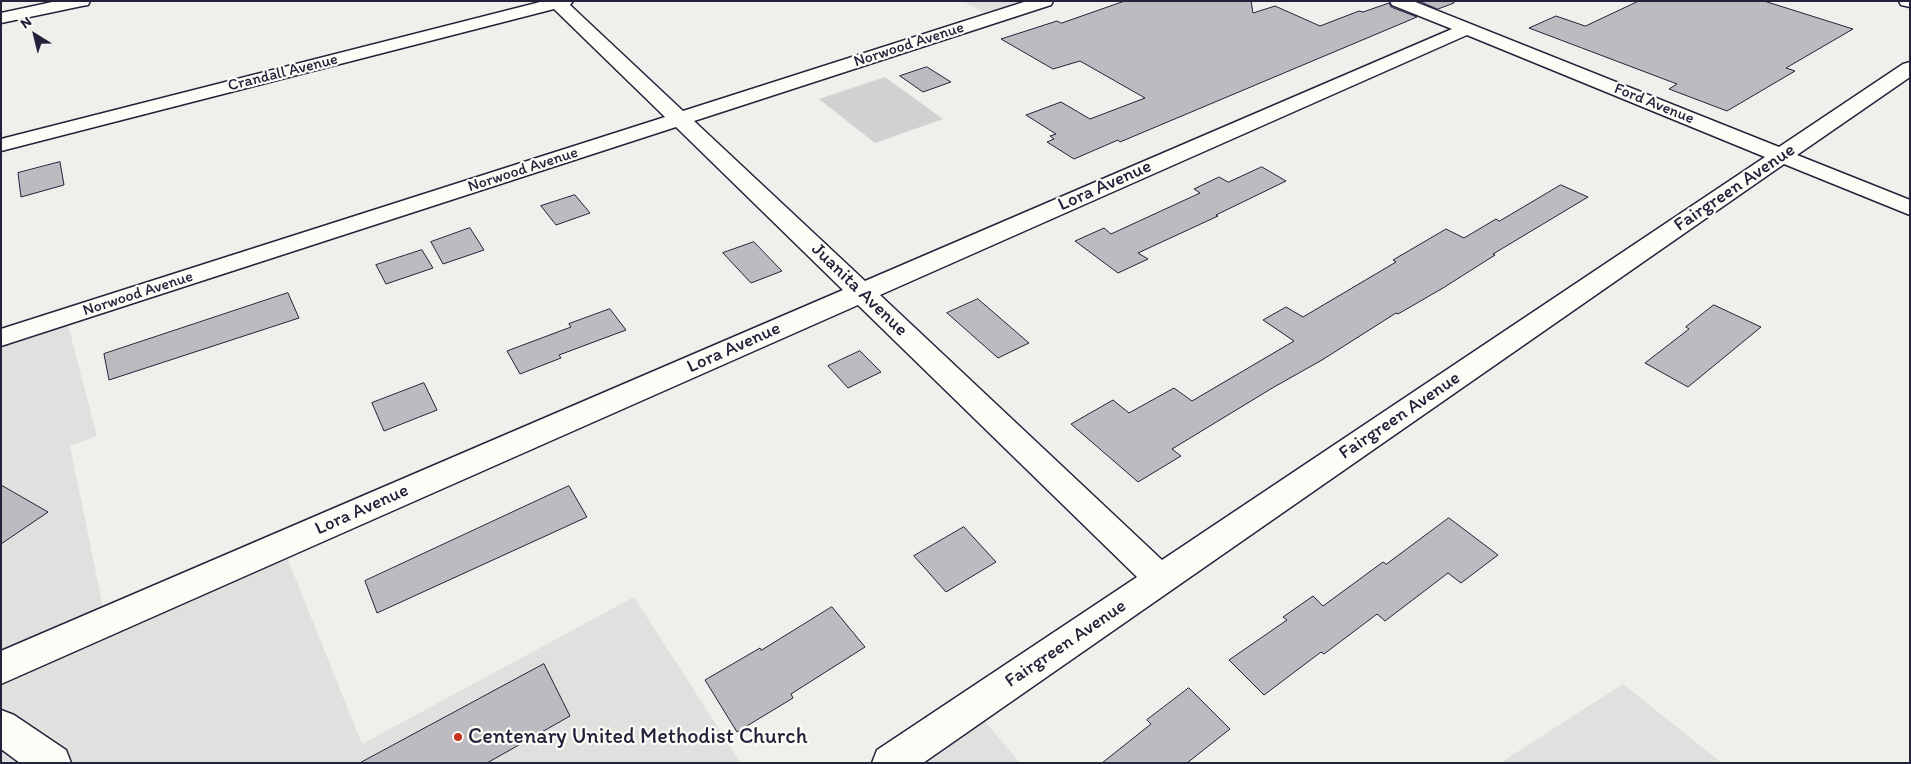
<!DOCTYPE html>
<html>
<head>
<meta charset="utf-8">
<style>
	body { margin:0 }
	#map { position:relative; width:1911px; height:764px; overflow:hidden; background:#f0efec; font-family:Itim,sans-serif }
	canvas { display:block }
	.frame { position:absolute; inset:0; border:2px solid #22223b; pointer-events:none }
	.north { position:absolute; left:10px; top:10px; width:50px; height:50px; -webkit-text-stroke:4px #fdfcf7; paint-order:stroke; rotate:324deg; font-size:14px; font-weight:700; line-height:20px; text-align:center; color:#22223b }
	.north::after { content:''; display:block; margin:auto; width:18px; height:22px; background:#22223b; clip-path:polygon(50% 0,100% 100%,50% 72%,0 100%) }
</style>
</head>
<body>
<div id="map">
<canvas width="1911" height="764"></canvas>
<div class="frame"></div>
<div class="north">N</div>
</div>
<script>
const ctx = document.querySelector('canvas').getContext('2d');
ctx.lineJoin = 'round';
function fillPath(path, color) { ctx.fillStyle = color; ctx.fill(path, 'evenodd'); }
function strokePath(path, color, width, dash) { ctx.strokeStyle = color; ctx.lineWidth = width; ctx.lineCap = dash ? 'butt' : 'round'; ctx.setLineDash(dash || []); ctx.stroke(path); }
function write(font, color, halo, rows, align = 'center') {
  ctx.font = font + ' Itim,sans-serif'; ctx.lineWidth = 4.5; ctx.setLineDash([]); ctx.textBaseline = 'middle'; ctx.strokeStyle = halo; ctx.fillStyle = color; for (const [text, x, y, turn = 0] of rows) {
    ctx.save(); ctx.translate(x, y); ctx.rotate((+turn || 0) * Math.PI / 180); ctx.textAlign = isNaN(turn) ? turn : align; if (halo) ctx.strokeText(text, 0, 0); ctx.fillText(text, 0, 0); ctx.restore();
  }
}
const built = new Path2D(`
	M963 1H1046L993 18Z
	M66 317 97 436 70 446 106 622 282 545 362 744 634 597 741 763H1V338Z
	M1623 684 1722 763H1500Z
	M973 707 1020 763H891Z`);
const green = new Path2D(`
	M885 77 943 119 875 143 819 99Z`);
const building = new Path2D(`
	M1125 1H1251L1253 13 1275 6 1320 26 1359 11 1363 12 1389 3 1391 7 1417 17 1120 142 1118 140 1074 159 1047 142 1054 139 1050 136 1056 134 1026 115 1061 102 1090 119 1145 98 1080 61 1053 69 1001 39 1057 21 1061 23Z
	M1419 1H1453L1454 3 1438 9Z
	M1639 1H1764L1853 29 1786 68 1795 71 1727 111 1669 89 1677 84 1529 28 1556 16 1585 26Z
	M927 67 951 82 923 92 900 76Z
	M60 162 64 185 21 197 18 173Z
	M1262 167 1286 181 1216 215 1218 216 1138 253 1148 259 1118 273 1075 241 1104 228 1111 234 1200 193 1194 189 1219 177 1228 182Z
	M1561 185 1588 197 1493 254 1495 255 1443 288 1398 314 1396 313 1322 360 1274 387 1172 449 1181 456 1138 482 1071 424 1113 400 1129 413 1174 388 1192 401 1294 341 1263 320 1286 307 1303 317 1396 262 1393 260 1446 229 1464 238 1496 219 1499 221Z
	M575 195 590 213 556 225 541 206Z
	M470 228 484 250 443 264 431 242Z
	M754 242 782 271 751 283 723 253Z
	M422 250 433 268 386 284 376 265Z
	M288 293 299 318 109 380 104 354Z
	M978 299 1029 343 998 358 947 313Z
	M1714 305 1761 327 1688 387 1645 363 1689 329 1686 327Z
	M610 309 626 330 559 355 561 358 520 374 507 351 571 327 569 324Z
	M860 351 881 372 848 388 828 366Z
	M424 383 437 410 384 431 372 403Z
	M1 485 48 512 1 544Z
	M569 486 587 517 377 613 365 581Z
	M1449 518 1498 555 1461 583 1448 573 1385 621 1377 614 1324 654 1321 652 1264 695 1229 660 1287 620 1283 617 1313 596 1323 606 1383 562 1386 564Z
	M964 527 996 562 946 592 914 556Z
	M832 607 865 647 791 694 793 698 737 732 705 680 760 648 761 650Z
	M544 664 570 716 487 763H360Z
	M1189 688 1230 729 1187 763H1102L1151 724 1147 720Z`);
const minor = new Path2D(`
	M57 1H90L88 5 82 6 1 23V13Z
	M544 1H573L570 5 683 111 1027 1H1053L1051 5 694 121 865 281 1452 29 1392 5 1390 1H1413L1779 147 1903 64 1910 62V77L1797 155 1910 200V215L1784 164 923 763H872L877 750 1137 577 858 305 1 684V651L843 290 676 127 1 346V329L665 117 554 9 1 151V139ZM1467 35 1765 157 1162 560 880 295Z
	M1899 1H1910V7L1901 5Z`);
const major = new Path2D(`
	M1 710 14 715 66 750 71 763H20L1 749Z`);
const markers = [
	[458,737,5,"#c8321e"]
];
const farStreetnames = [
	["Norwood Avenue",909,45,-18],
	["Crandall Avenue",283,73,-14],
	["Ford Avenue",1654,104,22],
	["Norwood Avenue",523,170,-18],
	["Norwood Avenue",138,294,-18]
];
const streetNames = [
	["Lora Avenue",1105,186,-24],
	["Fairgreen Avenue",1735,188,-34],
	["Juanita Avenue",859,290,44],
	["Lora Avenue",734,348,-24],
	["Fairgreen Avenue",1400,416,-34],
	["Lora Avenue",362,510,-24],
	["Fairgreen Avenue",1066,644,-34]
];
const nearPoinames = [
	["Centenary United Methodist Church",468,737]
];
fillPath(built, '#e0e0df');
fillPath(green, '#d2d1d1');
fillPath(building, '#bcbcc0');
strokePath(building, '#22223b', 1);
strokePath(minor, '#22223b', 3);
strokePath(major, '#22223b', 3);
fillPath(minor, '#fdfcf7');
fillPath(major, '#fdfcf7');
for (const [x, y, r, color] of markers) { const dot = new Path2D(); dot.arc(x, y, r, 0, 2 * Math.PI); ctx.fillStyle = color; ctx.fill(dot); strokePath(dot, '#fdfcf7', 2); }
write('16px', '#22223b', '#fdfcf7', farStreetnames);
write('19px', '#22223b', '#fdfcf7', streetNames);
write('22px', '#22223b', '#fdfcf7', nearPoinames, 'left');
</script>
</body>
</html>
